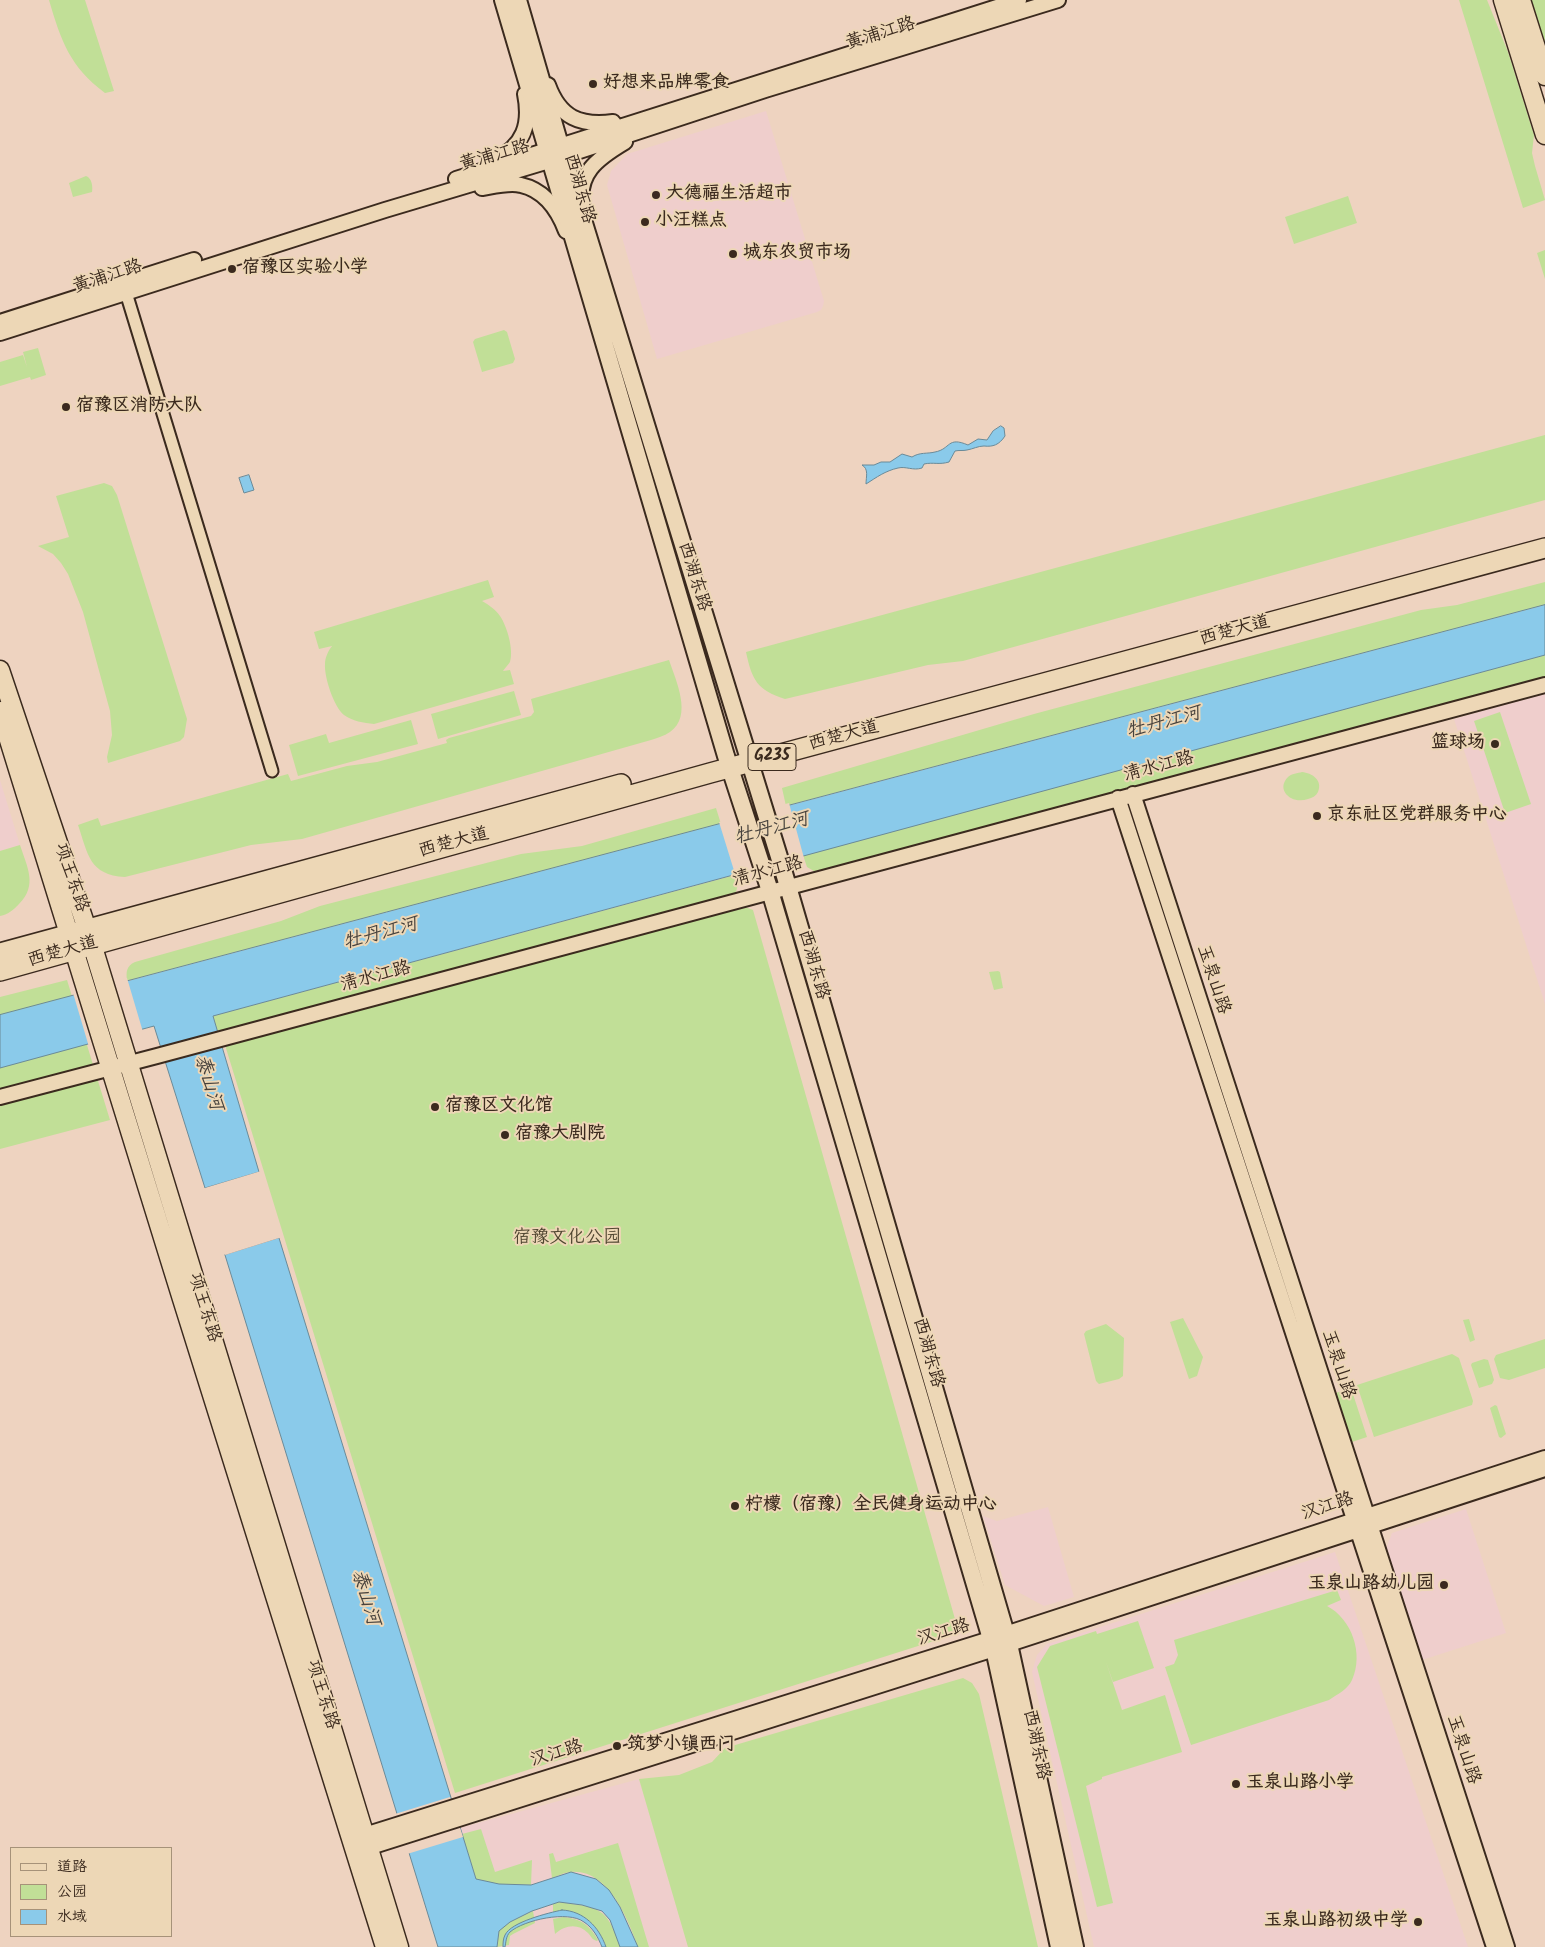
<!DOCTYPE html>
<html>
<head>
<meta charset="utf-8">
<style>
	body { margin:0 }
	#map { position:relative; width:1545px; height:1947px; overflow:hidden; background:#eed3c0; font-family:Kalam,"LXGW WenKai TC",sans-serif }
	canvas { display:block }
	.legend { position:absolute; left:10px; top:1847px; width:162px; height:90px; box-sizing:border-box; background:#edd7b6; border:1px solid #a69279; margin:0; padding:6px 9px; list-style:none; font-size:15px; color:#3b2a1e }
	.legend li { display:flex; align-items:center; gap:10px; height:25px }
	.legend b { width:25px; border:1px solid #a69279 }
</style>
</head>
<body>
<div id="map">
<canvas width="1545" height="1947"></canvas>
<ul class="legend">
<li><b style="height:6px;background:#edd7b6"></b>道路</li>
<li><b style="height:14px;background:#c1df97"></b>公园</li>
<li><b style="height:14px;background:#8acaea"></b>水域</li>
</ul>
</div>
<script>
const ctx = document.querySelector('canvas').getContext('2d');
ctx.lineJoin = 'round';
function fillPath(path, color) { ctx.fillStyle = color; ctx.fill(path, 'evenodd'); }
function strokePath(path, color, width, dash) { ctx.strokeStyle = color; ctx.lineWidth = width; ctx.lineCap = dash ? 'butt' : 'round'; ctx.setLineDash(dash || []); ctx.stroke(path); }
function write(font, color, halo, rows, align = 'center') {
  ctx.font = font + ' Kalam,"LXGW WenKai TC",sans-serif'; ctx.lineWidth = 4; ctx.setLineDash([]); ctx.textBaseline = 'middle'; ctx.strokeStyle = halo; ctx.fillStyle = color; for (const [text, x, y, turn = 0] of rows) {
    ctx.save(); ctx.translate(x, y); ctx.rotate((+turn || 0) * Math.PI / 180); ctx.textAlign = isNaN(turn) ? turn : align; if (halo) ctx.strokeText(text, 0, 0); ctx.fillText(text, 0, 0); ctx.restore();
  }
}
const built = new Path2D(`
	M766 111 824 301 823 306 821 310 817 312 657 359 607 185 611 171 627 154Z
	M1545 694V1004L1454 719Z
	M0 780 20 845 0 851Z
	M1048 1507 1074 1597 1044 1606 1005 1585 983 1516 997 1521Z
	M1466 1509 1506 1633 1422 1660 1386 1549 1392 1533Z
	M1335 1552 1468 1947H1094L1032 1672 1037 1655 1047 1644Z
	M639 1779 688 1947H497L460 1828Z`);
const green = new Path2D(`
	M49 0H85L114 91 105 93C70 67 61 41 49 0Z
	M1459 0H1487L1508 52 1534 135 1532 153 1535 166 1545 200 1523 208Z
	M1530 0H1545V50Z
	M86 176C92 178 93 187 92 192L73 197 69 183Z
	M1348 196 1357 223 1294 244 1285 217Z
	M1545 250V279L1537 253Z
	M504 330 507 332 515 359 513 363 482 372 473 342 475 339Z
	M38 348 46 375 31 380 30 377 0 386V362L23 355 27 367 23 352Z
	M1545 435V500L963 661 928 665 785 699C757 690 752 680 746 652Z
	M104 483 112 486 117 495 187 719 184 737 180 741 108 763 107 757 112 735 110 711 83 612 68 574 61 563 53 554 38 546 69 537 56 496Z
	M488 580 494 597 482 601C489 605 495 609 500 616 507 626 514 650 510 662 508 665 505 668 503 671L510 670 514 684 374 724C364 723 352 721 344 715 334 707 324 677 325 664 325 658 328 651 332 646L319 649 314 632Z
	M1545 582V605L786 806 782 788 1034 714 1421 610 1457 605Z
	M1545 655V682L819 874 807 867 803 855Z
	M669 660C676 681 693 716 670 732 664 736 657 738 651 740L302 839 251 845 125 877C89 875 88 854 78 825L98 818 101 826 288 774 291 781 347 766 377 762 447 743 446 740 449 738 531 716 534 712 531 699Z
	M514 691 521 715 438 739 431 714Z
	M1500 712 1531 804 1505 813 1474 721Z
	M411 720 418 744 298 776 289 745 326 734 329 743Z
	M1302 772C1312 773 1323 780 1318 792 1316 796 1312 798 1308 799 1292 805 1275 790 1288 777 1291 774 1298 773 1302 772Z
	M716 808 721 824 127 981C126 972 126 966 135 962L281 921 320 906 521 854 582 846Z
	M20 845C27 867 38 885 19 904 13 910 9 914 0 916V851Z
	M735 875C738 885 739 890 731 899L218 1035 213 1016Z
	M742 906 753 910 959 1633 455 1793 225 1045Z
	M998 971 1000 972 1003 988 994 990 989 972Z
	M67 980 110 1120 0 1149V997Z
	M1183 1318 1203 1357 1197 1376 1189 1379 1170 1322Z
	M1469 1319 1475 1340 1470 1342 1463 1320Z
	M1106 1324 1124 1338 1123 1376 1119 1379 1099 1384 1096 1381 1084 1334 1086 1331Z
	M1545 1339V1368L1509 1380 1500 1378 1494 1359 1496 1355Z
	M1452 1354 1459 1358 1473 1401 1472 1405 1374 1437 1357 1385Z
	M1484 1359 1488 1360 1494 1380 1492 1384 1479 1388 1471 1365 1472 1363Z
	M1351 1388 1367 1437 1352 1442 1336 1393Z
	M1495 1405 1497 1406 1506 1434 1501 1438 1499 1437 1490 1408Z
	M1337 1590 1341 1600 1327 1606C1352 1619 1364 1654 1352 1680 1348 1689 1338 1694 1329 1700L1191 1745 1165 1667 1174 1664 1178 1655 1174 1640Z
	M1138 1621 1154 1668 1113 1682 1106 1662 1122 1710 1165 1695 1182 1752 1102 1777V1779L1086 1786 1113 1903 1097 1907 1037 1667 1050 1646 1096 1631 1097 1634Z
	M963 1678 972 1683 979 1694 1038 1947H688L639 1779 679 1775 712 1762 725 1748Z
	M481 1829 495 1872 532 1860 531 1885 499 1884 476 1879 462 1834Z
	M618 1843 649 1947H638C628 1919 608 1869 571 1872 565 1872 558 1876 552 1878L549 1854 553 1853 556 1862Z
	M559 1902C599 1908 607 1906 620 1947H606C598 1924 578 1907 553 1912V1904Z
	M533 1911 535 1923 513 1934 510 1936 509 1945 497 1947 499 1931 510 1922Z
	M563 1917C580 1918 590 1925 598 1940L597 1941C591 1939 592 1937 588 1933 578 1923 565 1925 555 1934L553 1919Z`);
const water = new Path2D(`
	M1001 426 1004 428 1005 436C999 445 993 447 984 446 978 446 973 449 967 450 963 451 959 450 955 451L949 462C939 465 933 462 924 464L922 468C913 471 906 466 898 468 885 471 877 477 866 484 866 477 869 469 862 465H874L881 462H890L902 454 912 457C920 452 927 454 935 452 951 449 947 436 968 445L978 439 987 440 993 431Z
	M249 475 254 490 244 493 239 478Z
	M1545 605V655L213 1016 259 1172 205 1188 154 1026 0 1068V1015Z
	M279 1238 476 1879 499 1884 531 1885 571 1872 596 1879 609 1890 620 1907 638 1947H620L610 1920 602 1911 582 1905 559 1902 532 1911 510 1922 499 1931 497 1947H438L225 1255Z
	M562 1910C584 1911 599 1927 606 1947H602C598 1937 593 1928 584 1922 568 1910 524 1920 510 1932 506 1936 506 1942 505 1947H503C503 1943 503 1939 505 1935 511 1922 548 1913 562 1910Z`);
const pier = new Path2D(`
	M789 803 804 858 736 877 719 822Z
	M127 978 143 1032 89 1047 73 993Z
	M261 1171 259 1174 206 1191 205 1188Z
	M279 1236 282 1237 225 1255V1252Z
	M450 1797 463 1837 407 1854 395 1814Z`);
const minor = new Path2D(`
	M124 286 272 771`);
const tertiary = new Path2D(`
	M548 85C560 118 580 126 613 122
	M495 160C524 146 531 124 525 94
	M456 179 1019 0
	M482 188C494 186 510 182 521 185 544 190 558 210 566 231
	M583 209C575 174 598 158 625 142
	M0 322 194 260
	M0 333 385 210 549 161 765 90 1058 0
	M1133 794 1507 1947
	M1118 798 1494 1947
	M0 1097 157 1056 1545 685
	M355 1838 990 1639 1545 1458
	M361 1850 994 1649 1545 1469`);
const secondary = new Path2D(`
	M503 0 726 756 770 891 994 1649 1059 1947
	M518 0 560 145 784 873 1009 1644 1075 1947`);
const primary = new Path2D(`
	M1503 0 1545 135
	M1521 0 1545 76
	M0 670 92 944 399 1947
	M0 711 182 1299 385 1947`);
const trunk = new Path2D(`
	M0 953 621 784
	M0 971 710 773 1545 548`);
const markers = [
	[593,84,5,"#3b2a1e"],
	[656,195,5,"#3b2a1e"],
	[645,222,5,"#3b2a1e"],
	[733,254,5,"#3b2a1e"],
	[232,269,5,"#3b2a1e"],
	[66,407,5,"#3b2a1e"],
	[1495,744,5,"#3b2a1e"],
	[1317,816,5,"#3b2a1e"],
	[435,1107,5,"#3b2a1e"],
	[505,1135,5,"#3b2a1e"],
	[735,1506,5,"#3b2a1e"],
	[1444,1585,5,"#3b2a1e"],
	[617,1746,5,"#3b2a1e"],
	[1236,1784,5,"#3b2a1e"],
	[1418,1922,5,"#3b2a1e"]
];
const shields = [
	[772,757,48]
];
const shieldNames = [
	["G235",772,757]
];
const streetNames = [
	["黄浦江路",881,35,-17],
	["黄浦江路",495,157,-16],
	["西湖东路",578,189,74],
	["黄浦江路",108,278,-18],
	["西湖东路",693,577,73],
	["西楚大道",1235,632,-15],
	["西楚大道",844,737,-15],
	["清水江路",1159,768,-15],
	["西楚大道",454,844,-15],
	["清水江路",768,873,-15],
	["项王东路",70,878,71],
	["西楚大道",63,953,-16],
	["西湖东路",812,965,74],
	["清水江路",376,978,-15],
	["玉泉山路",1212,980,72],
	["项王东路",203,1308,73],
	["西湖东路",927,1353,74],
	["玉泉山路",1337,1365,72],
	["汉江路",1328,1508,-18],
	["汉江路",944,1634,-17],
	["项王东路",321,1695,73],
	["西湖东路",1035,1745,78],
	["玉泉山路",1462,1750,72],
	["汉江路",557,1755,-17]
];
const poiNames = [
	["好想来品牌零食",603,84],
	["大德福生活超市",666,195],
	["小汪糕点",655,222],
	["城东农贸市场",743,254],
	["宿豫区实验小学",242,269],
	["宿豫区消防大队",76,407],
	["篮球场",1485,744,"right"],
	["京东社区党群服务中心",1327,816],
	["宿豫区文化馆",445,1107],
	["宿豫大剧院",515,1135],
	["柠檬（宿豫）全民健身运动中心",745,1506],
	["玉泉山路幼儿园",1434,1585,"right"],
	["筑梦小镇西门",627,1746],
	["玉泉山路小学",1246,1784],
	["玉泉山路初级中学",1408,1922,"right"]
];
const parkNames = [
	["宿豫文化公园",567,1239]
];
const waterNames = [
	["牡丹江河",1164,724,-15],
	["牡丹江河",772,830,-15],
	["牡丹江河",381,935,-15],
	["泰山河",207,1083,73],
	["泰山河",364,1598,73]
];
fillPath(built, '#efcecc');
fillPath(green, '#c1df97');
fillPath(water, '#8acaea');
strokePath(water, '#6a8a98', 1);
fillPath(pier, '#eed3c0');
strokePath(minor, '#3b2a1e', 15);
strokePath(tertiary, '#3b2a1e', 18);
strokePath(secondary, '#3b2a1e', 20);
strokePath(primary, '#3b2a1e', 21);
strokePath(trunk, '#3b2a1e', 22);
strokePath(minor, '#edd7b6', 11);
strokePath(tertiary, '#edd7b6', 14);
strokePath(secondary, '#edd7b6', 16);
strokePath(primary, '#edd7b6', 18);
strokePath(trunk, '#edd7b6', 19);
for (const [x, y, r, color] of markers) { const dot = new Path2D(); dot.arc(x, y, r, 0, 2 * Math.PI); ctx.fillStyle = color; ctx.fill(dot); strokePath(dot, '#edd7b6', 2); }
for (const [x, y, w] of shields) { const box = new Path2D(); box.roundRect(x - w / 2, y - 13.5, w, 27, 4); ctx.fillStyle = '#edd7b6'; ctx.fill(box); strokePath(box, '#3b2a1e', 1); }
write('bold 16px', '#3b2a1e', null, shieldNames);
write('18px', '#3b2a1e', '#edd7b6', streetNames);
write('bold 18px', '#3b2a1e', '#edd7b6', poiNames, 'left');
write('18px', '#4f4530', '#edd7b6', parkNames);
write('italic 19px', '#47423d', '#edd7b6', waterNames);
</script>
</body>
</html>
